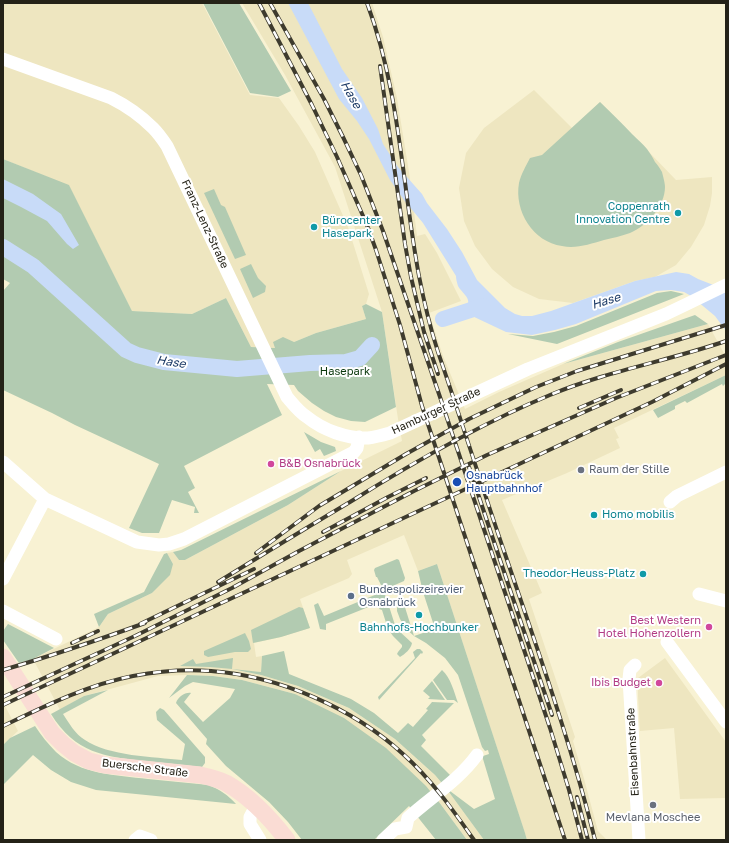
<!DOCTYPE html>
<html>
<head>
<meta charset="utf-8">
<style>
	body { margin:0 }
	#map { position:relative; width:729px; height:843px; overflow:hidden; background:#f8f2d3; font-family:"Golos Text",sans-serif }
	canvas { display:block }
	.frame { position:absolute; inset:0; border:4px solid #242217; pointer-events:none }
</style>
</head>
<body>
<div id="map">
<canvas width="729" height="843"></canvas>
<div class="frame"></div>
</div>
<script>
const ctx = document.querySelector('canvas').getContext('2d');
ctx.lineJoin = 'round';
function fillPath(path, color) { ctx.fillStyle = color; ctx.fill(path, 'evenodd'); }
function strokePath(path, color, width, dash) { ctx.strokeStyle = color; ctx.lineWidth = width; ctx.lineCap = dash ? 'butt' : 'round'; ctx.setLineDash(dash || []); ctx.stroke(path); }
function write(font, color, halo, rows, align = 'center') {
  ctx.font = font + ' "Golos Text",sans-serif'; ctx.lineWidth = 4; ctx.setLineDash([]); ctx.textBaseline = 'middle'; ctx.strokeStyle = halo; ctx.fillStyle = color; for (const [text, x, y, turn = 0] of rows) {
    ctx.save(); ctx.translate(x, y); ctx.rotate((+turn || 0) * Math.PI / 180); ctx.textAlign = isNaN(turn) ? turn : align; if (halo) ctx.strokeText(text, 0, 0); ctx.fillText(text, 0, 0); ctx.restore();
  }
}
const built = new Path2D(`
	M3 3H202L250 95 279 98 299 126 315 152 348 227 369 294 366 304 362 306 366 319 316 333 294 342 276 348 251 347 226 298 192 314 132 311 69 186 3 159Z
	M242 3H372L383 37 397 98 409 172 417 236 425 234 427 237 437 253 461 301 429 313 443 356 465 409 499 392 563 364 708 324 726 357V375L614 428 619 438 616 439 620 448 567 473 502 500 542 593 529 599 575 737 573 741 583 775 598 831 607 840H527L437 564 418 571 404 535 347 560 352 574 349 578 300 599 310 628 281 637 254 643 256 657 262 656 261 672 237 670 261 675 298 686 349 708 395 739 435 775 446 788 484 840H467L439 802 295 694 242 680 213 676 187 675 158 676 84 696 60 710 33 659 99 627 108 614 152 593 173 564 167 553 173 552 179 560H185L288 505 341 471 402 441 398 419 382 312 335 167 285 75Z
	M534 90 572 128 600 102 647 150 676 180 712 177V193L710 206 704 225 691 247 676 265 655 277 635 281 573 303 539 299 513 287 492 269 475 246 464 221 459 188 466 153 484 128Z
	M665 658 726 742V798L680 799 674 728 640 731 638 696V678Z
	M3 702 18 731 3 745Z`);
const green = new Path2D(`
	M203 3H239L291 91 278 97 250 93Z
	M600 102C611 113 622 123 632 134 637 139 643 144 647 149 650 153 653 158 655 162 658 165 660 169 662 172 663 176 665 183 665 187 665 206 647 226 630 233 622 236 612 238 604 240 590 244 576 249 562 246 533 242 514 211 519 183 521 174 526 166 530 158L542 155Z
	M3 159 69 185 132 311 192 314 226 298 251 347 275 348 273 342 283 337 294 342 316 333 366 319 362 306 366 304 382 312 396 407 365 422 351 421 336 417 324 411 312 403 298 391 294 385 267 384 282 415 184 466 195 488 188 492 199 513H194L195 507 172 500 159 533H142L129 528 159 464 75 425 52 413 3 390V291L10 283 3 279Z
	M214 189 221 205 225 207 246 255 235 259 204 193Z
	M251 264 258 278 266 286 265 292 253 298 240 269Z
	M671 291 684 294 557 344 508 334 533 336 554 332 576 326 657 293Z
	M695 315 708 324 563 364 618 342Z
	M726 375V383L723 386 722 384 687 403 685 401 675 406V409L658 418 653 410Z
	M304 432 321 442 335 447 336 451 324 456 320 449 315 452Z
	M341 471 288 505 185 560H179L173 552 181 550Z
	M167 553 173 564 170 575 152 593 108 614 99 627 94 614 144 592 164 554Z
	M397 559 399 560 405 578 404 581 388 588 384 591 377 577H376L374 570 375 568Z
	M437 564 525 833 527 840H484L446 788 435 775 395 739 349 708 298 686 261 675 232 669 210 667 180 666 193 659 196 664 233 658 232 669 261 672 262 656 284 651 289 674 351 699 374 713 398 733 408 723 413 727 428 710 426 709 432 702 454 703 422 735 426 740 421 746 455 780 446 788 474 809 495 799 483 759V756L489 754 488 750 485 751 482 747 458 675 445 658 426 643 414 636 405 628 400 619 397 611V605L398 602 403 601 414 636 435 629 423 592 418 571Z
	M382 592 385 594 386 600 326 624V630L320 629 314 605 318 603 324 616Z
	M388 603 394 622 398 630 412 643C411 649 405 654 400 657L397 654 398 652 402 647V645L393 636 388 629 382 610 379 609 381 605Z
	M299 607 303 608 310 628 281 637 253 643 251 630Z
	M8 624 54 648 33 659 19 663 3 640V631Z
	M245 633 249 641 251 649 248 652H235L208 657 204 655V651Z
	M417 649H420L423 652 422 654 421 653 379 700 378 697 415 658 413 652Z
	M442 670C451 678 454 692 458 703L454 700H447L433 680Z
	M187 675 213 676 242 680 295 694 344 718 386 748 426 786 439 802 467 840H436L409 806 374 840H302L288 822 269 802 226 766 206 744 207 739 176 703C178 697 185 692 191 693L184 702 203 722 230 698 235 689 193 682 185 686 169 698Z
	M432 681 445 700 428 699 430 697 423 691Z
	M108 690 63 714C69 723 75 734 85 740 108 756 154 757 182 760L185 744 157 720 156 712 160 708 164 710 205 757V763L202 767C183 765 165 763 146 761 105 757 75 753 51 714L84 696Z
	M35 726C41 735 48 744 56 752 81 775 116 775 148 779 168 781 189 783 209 785 220 790 228 795 236 804L96 790 71 782 51 770 33 755 3 785V745L10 738Z`);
const water = new Path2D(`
	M288 3H308L342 69 362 98 378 129 383 144 398 167 422 194 427 203 447 229 462 252 477 280 505 308 515 314 522 316H532L551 311 635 281 676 272 689 274 698 279 716 286 726 294V331L715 316 691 296 684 292 671 290 656 291 576 324 555 330 532 335 506 332 470 315H465L463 313C464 309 467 308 468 304 470 297 461 292 458 286 457 283 456 279 456 276L423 223 404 200 390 180 369 139 357 121 339 99Z
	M3 179 33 194 61 214 79 245 73 249 67 244 47 221 21 207 3 198Z`);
const river = new Path2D(`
	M3 247 33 266 126 350 137 355 164 362 237 369 310 363 346 362 360 358 372 345
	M443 319 483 306`);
const minor = new Path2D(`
	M3 59 111 98C127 106 141 116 153 128 159 134 163 140 167 146L287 397C293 404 299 412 307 417 323 430 347 439 368 438 376 437 383 435 390 433L528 369 666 314 689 303 726 285
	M3 462 45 499 137 542 159 545 169 544 184 539 354 452 357 448 359 437
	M670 502 677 496 726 472
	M3 579 45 499
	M699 594 726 601
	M3 611 56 639
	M667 642 726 722
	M635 665 630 670 629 679 639 840
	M256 806 250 817V824L260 840
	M135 840 140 836 151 840
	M383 840 395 829 406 827 408 818C431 797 458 781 477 755`);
const major = new Path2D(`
	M3 657 52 733 63 744 74 753 89 761 105 765 200 775C209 777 218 779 226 783 249 796 271 819 287 840`);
const rail = new Path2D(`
	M259 3 312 105 337 157 367 225 376 250 400 325 422 406 565 840
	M270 3 324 99 343 137 361 175 383 231 440 397 550 728 569 790 582 840
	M367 3C400 91 402 185 419 276 424 302 430 327 438 352 461 419 482 487 505 554 537 648 571 743 595 840
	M380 66 405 244 411 277 424 332 438 374
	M579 408 621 390
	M469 467 552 715
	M323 532 388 497 426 478
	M256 553 319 506 406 454 469 419 536 387 577 371 726 325
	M218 582C262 555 306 528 350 502 414 462 480 424 550 395 607 371 668 361 726 341
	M140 624 254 569
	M72 643 98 631
	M3 670C51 656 98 640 145 623
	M3 697 135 636 232 588 299 551 414 491 487 455 616 398 726 355
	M3 705 652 402 726 364
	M3 726C45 706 87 685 133 676 159 671 185 669 211 671 279 676 353 708 403 754 431 779 453 810 474 840
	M577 797 588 840`);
const markers = [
	[678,213,4,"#0f9aa8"],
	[314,227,4,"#0f9aa8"],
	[271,464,4,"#d1479c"],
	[581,470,4,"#6b7280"],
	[457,482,5,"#1a4fb4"],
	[594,515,4,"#0f9aa8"],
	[643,574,4,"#0f9aa8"],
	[351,596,4,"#5c6f8a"],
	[419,615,4,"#0f9aa8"],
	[709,627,4,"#d1479c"],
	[659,683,4,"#d1479c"],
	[653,805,4,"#6b7280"]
];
const cultureNames = [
	["Coppenrath",670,207],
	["Innovation Centre",670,220],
	["Bürocenter",322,221,"left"],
	["Hasepark",322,234,"left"],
	["Homo mobilis",602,515,"left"],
	["Theodor-Heuss-Platz",635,574],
	["Bahnhofs-Hochbunker",419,628,"center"]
];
const streetNames = [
	["Franz-Lenz-Straße",205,224,65],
	["Hamburger Straße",436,411,-25],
	["Eisenbahnstraße",633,752,-93],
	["Buersche Straße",145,768,7]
];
const parkNames = [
	["Hasepark",345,372]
];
const hotelNames = [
	["B&B Osnabrück",279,464,"left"],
	["Best Western",701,621],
	["Hotel Hohenzollern",701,634],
	["Ibis Budget",651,683]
];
const worshipNames = [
	["Raum der Stille",589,470],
	["Mevlana Moschee",653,818,"center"]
];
const transitNames = [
	["Osnabrück",466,476],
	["Hauptbahnhof",466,489]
];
const serviceNames = [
	["Bundespolizeirevier",359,590],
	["Osnabrück",359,603]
];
const waterNames = [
	["Hase",351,95,61],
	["Hase",606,301,-17],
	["Hase",171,362,9]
];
fillPath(built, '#eee6c0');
fillPath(green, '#b2cbb1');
fillPath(water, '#c8dbf8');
strokePath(river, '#c8dbf8', 16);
strokePath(minor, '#fff', 13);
strokePath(major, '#fadcd4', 17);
strokePath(rail, '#3e3b2e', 4);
strokePath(rail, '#fff', 2.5, [8]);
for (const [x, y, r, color] of markers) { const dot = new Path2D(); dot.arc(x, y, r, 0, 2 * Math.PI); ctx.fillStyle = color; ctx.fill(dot); strokePath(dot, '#fff', 1.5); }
write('11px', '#0d838f', '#fff', cultureNames, 'right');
write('11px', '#242217', '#fff', streetNames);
write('11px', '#0b380d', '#fff', parkNames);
write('11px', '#b23c85', '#fff', hotelNames, 'right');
write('11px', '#5b616d', '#fff', worshipNames, 'left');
write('11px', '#164399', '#fff', transitNames, 'left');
write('11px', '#4e5e75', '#fff', serviceNames, 'left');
write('italic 12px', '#1c3a66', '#fff', waterNames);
</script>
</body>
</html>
